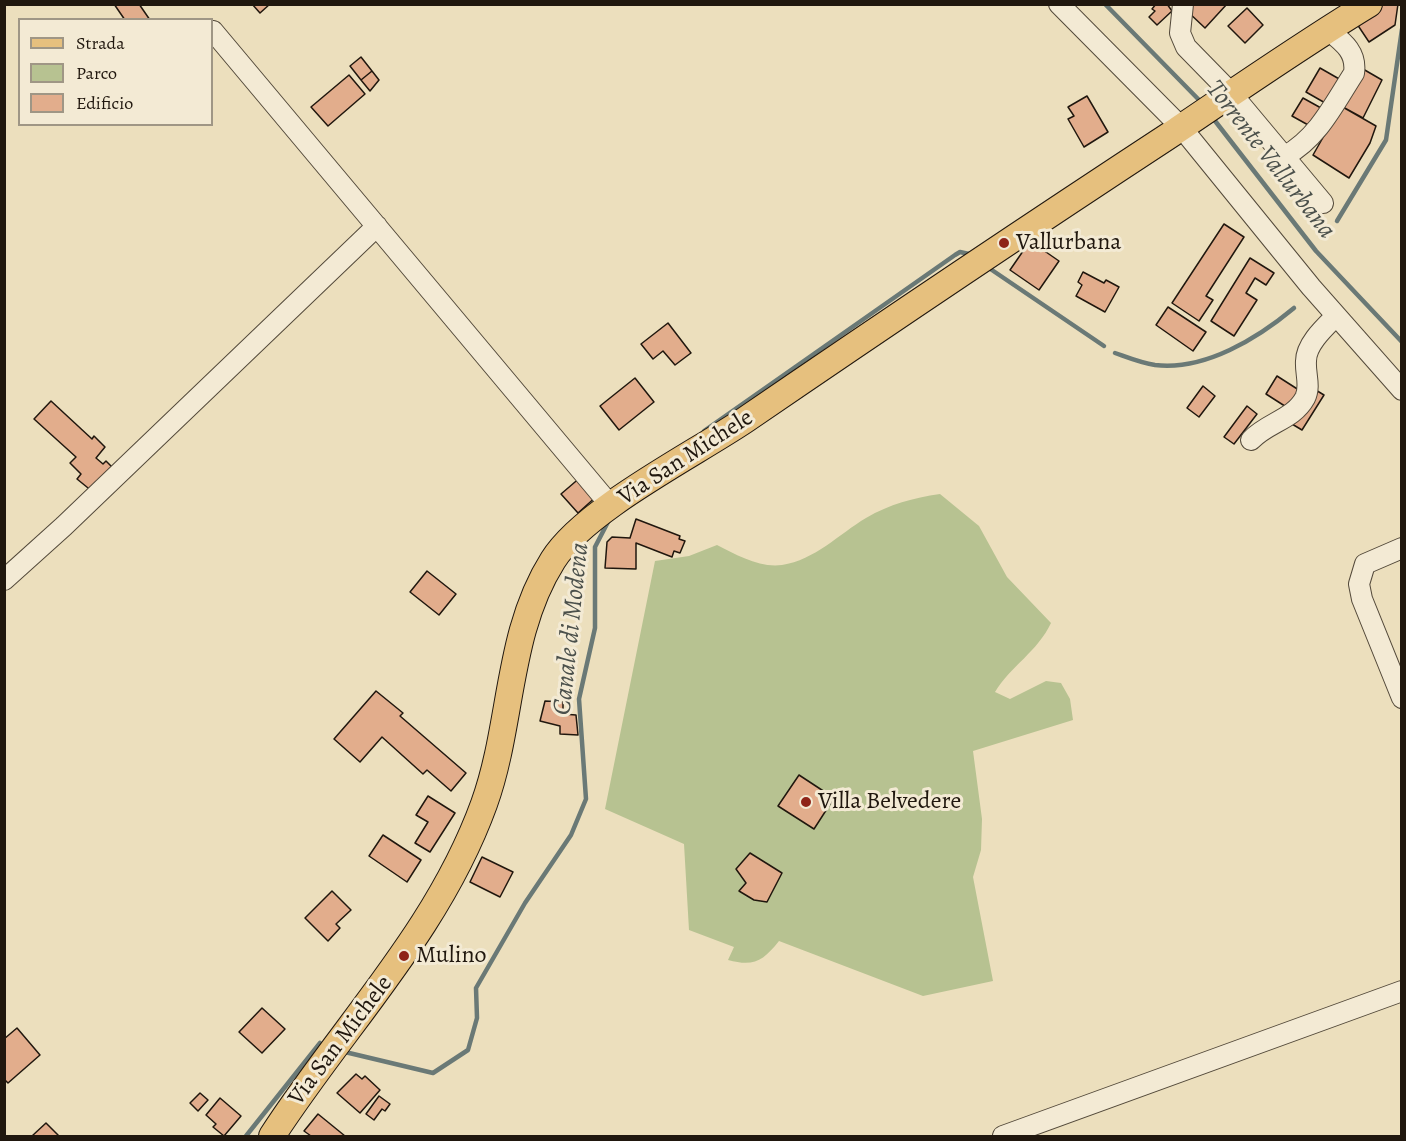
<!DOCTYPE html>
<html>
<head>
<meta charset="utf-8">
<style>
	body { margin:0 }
	#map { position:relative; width:1406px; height:1141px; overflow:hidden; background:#ecdfbd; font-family:Alegreya,serif }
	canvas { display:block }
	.frame { position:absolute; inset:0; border:6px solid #20170e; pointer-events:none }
	.legend { position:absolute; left:18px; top:18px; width:195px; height:108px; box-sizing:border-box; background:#f3ead4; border:2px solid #9f9685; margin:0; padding:8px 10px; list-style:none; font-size:18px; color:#20170e }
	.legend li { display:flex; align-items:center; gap:12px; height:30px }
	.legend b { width:30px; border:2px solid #9f9685 }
</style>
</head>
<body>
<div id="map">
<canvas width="1406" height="1141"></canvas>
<div class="frame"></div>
<ul class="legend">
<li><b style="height:8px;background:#e6c07e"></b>Strada</li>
<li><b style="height:16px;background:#b7c291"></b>Parco</li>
<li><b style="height:16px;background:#e2ad8c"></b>Edificio</li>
</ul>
</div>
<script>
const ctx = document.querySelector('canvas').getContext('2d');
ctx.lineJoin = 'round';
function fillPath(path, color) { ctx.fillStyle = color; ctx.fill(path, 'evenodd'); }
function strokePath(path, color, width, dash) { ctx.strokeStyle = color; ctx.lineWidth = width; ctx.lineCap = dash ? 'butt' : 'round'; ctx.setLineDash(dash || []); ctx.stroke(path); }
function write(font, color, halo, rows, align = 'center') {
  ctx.font = font + ' Alegreya,serif'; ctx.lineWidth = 6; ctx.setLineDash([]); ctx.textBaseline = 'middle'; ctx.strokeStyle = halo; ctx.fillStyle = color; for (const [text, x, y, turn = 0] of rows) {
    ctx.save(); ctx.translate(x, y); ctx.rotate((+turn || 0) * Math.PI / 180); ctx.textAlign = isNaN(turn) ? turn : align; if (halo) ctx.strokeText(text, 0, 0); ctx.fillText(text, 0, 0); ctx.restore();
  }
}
const green = new Path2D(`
	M940 494 979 526 1007 577 1051 623C1038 651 1010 667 995 692L1010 699 1046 681 1061 683 1070 699 1073 720 973 751 982 819 981 850 973 877 993 981 923 996 779 941C763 961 754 967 728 960L734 947 689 930 684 844 605 809 655 561 689 556 717 545C737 555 759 568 782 565 815 560 839 534 866 518 890 504 913 498 940 494Z`);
const stream = new Path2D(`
	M1105 4 1202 103
	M1212 117 1316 251 1402 342
	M1337 221 1386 140 1402 29
	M986 266 1104 346
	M1115 353C1129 358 1141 363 1155 365 1205 371 1258 338 1294 308
	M704 431 955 255 960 252 969 254
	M345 1052 433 1073 468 1050 477 1018 476 988 525 903 571 835 586 799 579 699 595 628V547L609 520
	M246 1136 320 1043`);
const building = new Path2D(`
	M114 4H139L150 20H125Z
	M252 4H270L260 13Z
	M1156 4H1167L1172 11 1157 25 1149 17 1155 11 1152 9Z
	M1192 4H1227L1205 28 1187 11Z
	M1381 4H1398L1395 25 1369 42 1355 21Z
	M1247 8 1263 25 1245 43 1228 26Z
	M361 57 372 71 361 80 350 66Z
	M1320 68 1341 80 1327 104 1306 92Z
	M1363 69 1382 80 1363 118 1341 106Z
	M372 71 379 80 370 91 361 80Z
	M349 75 365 94 328 126 311 107Z
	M1087 96 1108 132 1084 147 1068 119 1074 116 1068 107Z
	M1303 98 1321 108 1310 126 1292 116Z
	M1341 106 1376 126 1370 143 1349 178 1313 155Z
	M1224 224 1244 237 1206 296 1213 300 1199 321 1172 303Z
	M1030 241 1059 261 1039 290 1010 270Z
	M1250 258 1274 273 1266 285 1255 278 1246 293 1257 300 1234 336 1211 321Z
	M1083 272 1104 283 1106 280 1119 287 1105 312 1076 296 1082 285 1078 282Z
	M1168 307 1206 332 1193 351 1156 325Z
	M668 323 691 353 675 365 663 351 653 359 641 344Z
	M1277 376 1302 392 1291 410 1266 394Z
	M635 378 654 402 619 430 600 406Z
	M1203 386 1215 396 1199 417 1187 408Z
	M1314 389 1324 395 1302 430 1292 424Z
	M51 401 92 439 94 436 105 447 96 458 103 464 106 461 114 469 93 492 77 479 81 474 70 463 76 457 34 419Z
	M1247 406 1257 414 1234 444 1224 437Z
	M582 476 598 495 578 513 561 494Z
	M636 519 680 536 679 539 685 541 680 553 674 551 672 557 636 543V569L605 568 607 542 612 537 630 538Z
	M427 571 456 594 439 615 410 592Z
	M376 691 403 713 400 716 466 773 451 791 427 770 423 774 382 737 360 762 334 739Z
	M545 701 563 702V714L576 715 578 735 560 734V726L540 721Z
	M799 775 834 798 814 829 778 806Z
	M428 796 455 813 430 852 415 843 428 822 416 815Z
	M383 835 421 860 407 882 369 856Z
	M750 853 782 873 767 902 754 900 739 891 746 883 736 869Z
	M482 857 513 872 500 897 470 882Z
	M332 891 351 910 336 924 340 928 328 941 305 918Z
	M262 1008 285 1029 262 1053 239 1032Z
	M17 1028 40 1055 8 1083 4 1079V1039Z
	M356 1074 362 1079 365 1076 380 1090 360 1113 337 1093Z
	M200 1093 208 1100 198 1111 190 1103Z
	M379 1096 390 1104 385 1111 382 1109 374 1120 366 1114Z
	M220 1098 241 1116 224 1136 213 1127 216 1124 206 1115Z
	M318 1114 345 1136H311L304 1131Z
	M46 1123 59 1136H32Z`);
const minor = new Path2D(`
	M1059 4 1181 127 1311 287 1402 390
	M1183 4 1180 33 1186 47 1231 93 1323 203
	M213 31 611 506
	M1285 156C1318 138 1334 104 1354 73 1357 52 1343 42 1328 30
	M1251 440C1268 422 1293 420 1305 398 1311 386 1305 374 1306 361 1306 344 1325 327 1336 316
	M1402 548 1365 564 1359 584 1362 599 1402 698
	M4 580 64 526 377 226
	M1003 1136 1402 991`);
const major = new Path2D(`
	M272 1136C343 1026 438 931 484 804 513 724 506 634 553 560 584 510 693 455 745 420 888 322 1031 226 1176 131 1240 88 1303 44 1369 4`);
const markers = [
	[1004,243,6,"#8f2418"],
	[806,802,6,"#8f2418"],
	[404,956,6,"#8f2418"]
];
const poiNames = [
	["Vallurbana",1016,243],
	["Villa Belvedere",818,802],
	["Mulino",416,956]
];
const streetNames = [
	["Via San Michele",686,458,-33],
	["Via San Michele",341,1041,-53]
];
const waterNames = [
	["Torrente Vallurbana",1270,160,52],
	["Canale di Modena",572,629,-84]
];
fillPath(green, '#b7c291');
strokePath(stream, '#6a7976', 4.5);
fillPath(building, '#e2ad8c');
strokePath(building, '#20170e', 1.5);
strokePath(minor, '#53493a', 22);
strokePath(major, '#20170e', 28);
strokePath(minor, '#f3ead4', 20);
strokePath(major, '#e6c07e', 26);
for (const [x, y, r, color] of markers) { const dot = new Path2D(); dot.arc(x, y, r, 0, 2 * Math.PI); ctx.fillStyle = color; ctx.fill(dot); strokePath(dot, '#f3ead4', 2); }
write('24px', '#20170e', '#f3ead4', poiNames, 'left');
write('24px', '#20170e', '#f3ead4', streetNames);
write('italic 26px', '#4b504b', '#f3ead4', waterNames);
</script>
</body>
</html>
